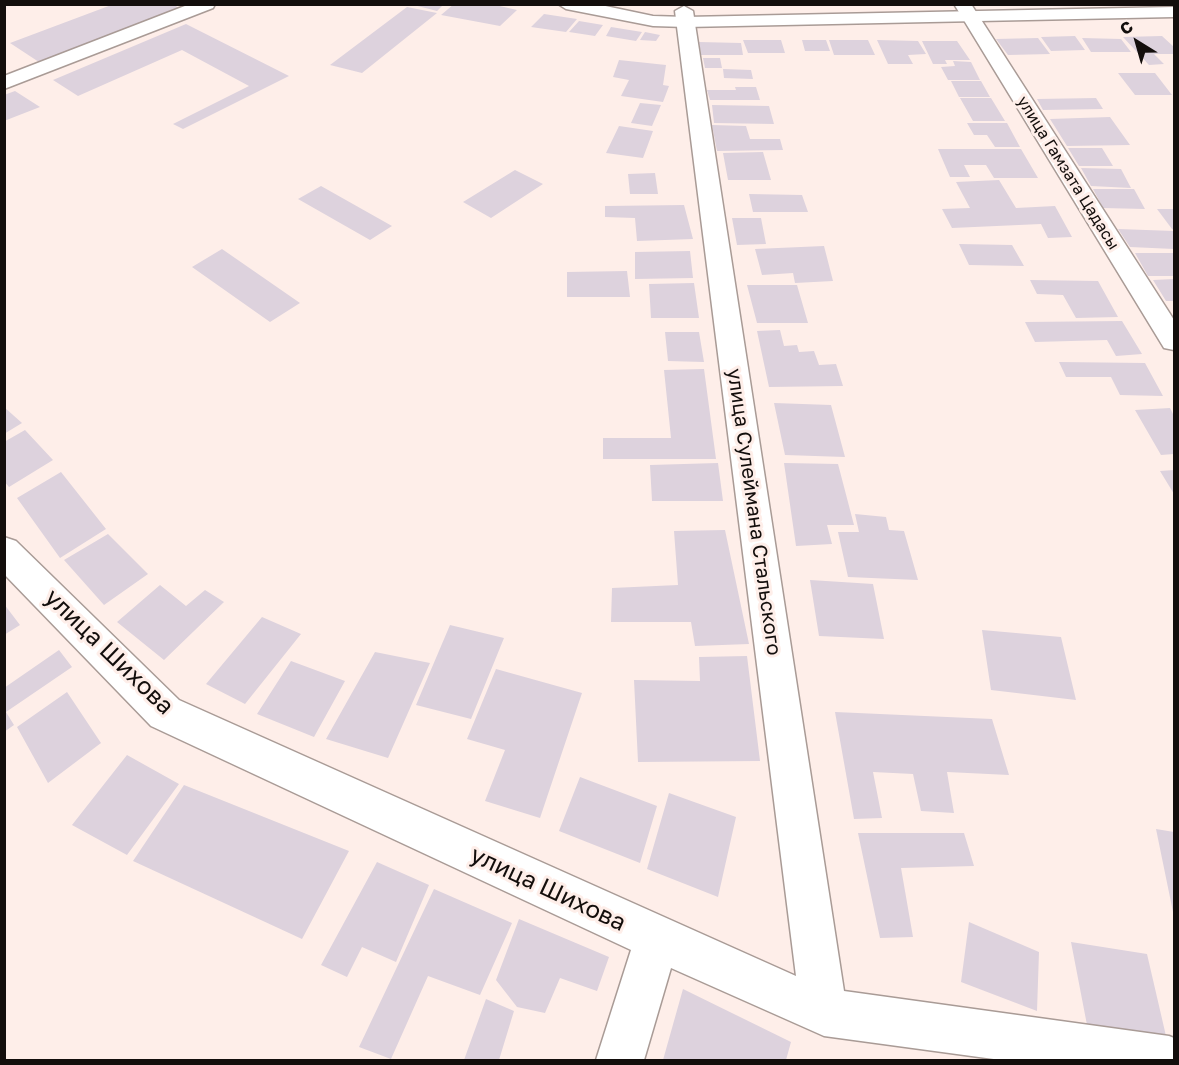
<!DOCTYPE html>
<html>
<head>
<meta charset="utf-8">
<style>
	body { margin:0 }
	#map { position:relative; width:1179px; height:1065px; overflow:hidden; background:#feeee9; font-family:"Golos Text",sans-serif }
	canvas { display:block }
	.frame { position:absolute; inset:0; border:6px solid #130e0c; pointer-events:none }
	.north { position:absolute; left:1107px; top:12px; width:60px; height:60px; -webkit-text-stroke:4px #feeee9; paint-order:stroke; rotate:323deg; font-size:16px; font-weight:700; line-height:24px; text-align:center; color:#130e0c }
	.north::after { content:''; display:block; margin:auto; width:21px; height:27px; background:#130e0c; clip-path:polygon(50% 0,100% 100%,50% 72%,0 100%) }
</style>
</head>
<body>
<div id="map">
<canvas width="1179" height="1065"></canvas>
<div class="frame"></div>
<div class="north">С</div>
</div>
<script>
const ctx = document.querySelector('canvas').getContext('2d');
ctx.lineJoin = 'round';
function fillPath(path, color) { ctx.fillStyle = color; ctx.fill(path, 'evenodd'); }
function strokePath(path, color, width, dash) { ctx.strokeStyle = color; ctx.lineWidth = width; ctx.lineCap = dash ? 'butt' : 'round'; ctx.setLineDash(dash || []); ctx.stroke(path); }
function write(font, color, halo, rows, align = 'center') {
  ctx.font = font + ' "Golos Text",sans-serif'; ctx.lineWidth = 6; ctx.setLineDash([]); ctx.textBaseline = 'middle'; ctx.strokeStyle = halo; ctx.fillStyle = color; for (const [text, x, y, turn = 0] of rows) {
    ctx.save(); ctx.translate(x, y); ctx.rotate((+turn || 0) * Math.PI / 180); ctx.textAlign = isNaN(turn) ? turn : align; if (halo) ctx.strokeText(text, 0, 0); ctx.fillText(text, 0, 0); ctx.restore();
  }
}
const building = new Path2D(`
	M114 4H173L180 9 42 64 10 43Z
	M410 4H444L437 11Z
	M454 4H491L517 10 500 26 441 15Z
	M407 7 437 13 362 73 330 65Z
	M544 14 577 19 566 32 531 27Z
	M579 21 603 25 595 36 569 32Z
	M186 24 289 76 183 129 173 124 249 86 182 50 78 96 53 80Z
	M611 27 642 32 636 41 606 36Z
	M645 32 660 35 656 41 640 40Z
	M1075 36 1085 50 1051 51 1041 37Z
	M1162 36 1174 47V54H1154L1164 64 1149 65 1123 37Z
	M1038 38 1050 54 1008 55 996 39Z
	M1082 38 1121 39 1131 52H1091Z
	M743 40H781L785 53H748Z
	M802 40H826L830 51H805Z
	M829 40H868L875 55H834Z
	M877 40 918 41 926 54 908 55 913 64H888Z
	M922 41H957L970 60H945L947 64H933Z
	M699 42 741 43 743 55H701Z
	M703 58H720L722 68H705Z
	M619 60 666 65 663 85 669 86 663 102 621 96 629 80 613 77Z
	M953 61 971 62 980 80H948L941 67 955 66Z
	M723 69 751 70 753 79 724 78Z
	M1118 73H1155L1172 95H1135Z
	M951 81H981L990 97H959Z
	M735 87H756L760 100H710L707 90H736Z
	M15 91 40 107 4 121V95Z
	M960 98H991L1005 121H973Z
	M1096 98 1103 109 1043 110 1037 99Z
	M640 103 661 105 652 126 631 123Z
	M712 105 769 106 774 124 714 123Z
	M1110 117 1130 145 1067 146 1050 119Z
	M967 123H1007L1020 147H995L987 135H974Z
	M712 125 746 126 750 139H780L783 150 717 151Z
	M619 126 653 131 643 158 606 153Z
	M1068 148H1102L1113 166H1079Z
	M938 149H1021L1038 178H994L986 165H964L970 177H950Z
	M763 152 771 180H728L723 153Z
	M1081 168 1121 169 1131 188 1091 186Z
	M515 170 543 184 491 218 463 202Z
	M655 173 658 194H630L628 174Z
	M999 180 1016 208 1055 206 1072 237 1048 238 1041 224 952 228 942 209 970 208 956 182Z
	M321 186 392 226 370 240 298 199Z
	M1093 189H1134L1145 209 1103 208Z
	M749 194 802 195 808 212H753Z
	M684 205 693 239 637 241 635 218 605 217V206Z
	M1157 209H1174V230L1172 229Z
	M732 218H761L766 244 737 245Z
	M1118 229 1174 231V249L1130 247Z
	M959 244 1012 245 1024 266 969 265Z
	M824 246 833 281 795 283 793 273 762 275 755 249Z
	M222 249 300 303 270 322 192 267Z
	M690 251 693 278 635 279V252Z
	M1135 253H1174V276H1148Z
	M627 271 630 297H567V272Z
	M1174 279V301H1166L1153 280Z
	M1030 280 1098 281 1118 317 1076 318 1063 295 1037 294Z
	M694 283 699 318H651L649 284Z
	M747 285H797L808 323H757Z
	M1122 321 1142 354 1116 356 1107 340 1035 342 1025 322Z
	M780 330 784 346 797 345 799 352 814 351 819 365 836 364 843 386 769 387 757 331Z
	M665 332H699L704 362 668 361Z
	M1059 362 1145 363 1163 396 1120 395 1111 377H1066Z
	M704 369 716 459H603V438H671L664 370Z
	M774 403 831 405 845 457 785 455Z
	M4 407 22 423 4 434Z
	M1170 408 1174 416V454L1161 455 1135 410Z
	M25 430 53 460 9 487 4 481V442Z
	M718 463 723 501H652L650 465Z
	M784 463 838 464 854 525H827L832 544 796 546Z
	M1174 470V494L1160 471Z
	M61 472 106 529 60 558 17 498Z
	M855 514 886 517 889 530 904 531 918 580 848 577 838 532H859Z
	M725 530 749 644 695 646 691 622H611L612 588 678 585 674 531Z
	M108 534 148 574 104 605 64 560Z
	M810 580 873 584 884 639 819 636Z
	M160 585 186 606 205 590 224 602 164 660 117 622Z
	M4 604 20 625 4 635Z
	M262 617 301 634 245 704 206 684Z
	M450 625 504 638 471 719 416 705Z
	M982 630 1061 637 1076 700 991 690Z
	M59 650 72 667 6 712 14 725 4 732V688Z
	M375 652 430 663 388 758 326 739Z
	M747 656 760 761 638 762 634 680 700 681 699 657Z
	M291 661 345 681 314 737 257 714Z
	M496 669 582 693 540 818 485 801 505 750 467 739Z
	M67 692 101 743 48 783 17 727Z
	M835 712 992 719 1009 775 947 772 954 813 921 811 913 774 873 772 882 818 854 819Z
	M127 755 179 784 127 855 72 825Z
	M580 777 657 806 640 863 559 831Z
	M184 785 349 851 302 939 133 861Z
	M669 793 736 817 718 897 647 869Z
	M1156 829 1174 832V912H1173Z
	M858 833H964L974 866 901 868 913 937 880 938Z
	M377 862 429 885 396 962 362 947 347 977 321 965Z
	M434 889 512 923 480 995 428 976 391 1059 359 1047Z
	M519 919 609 957 597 991 560 978 545 1013 517 1007 496 980Z
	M969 922 1039 952 1037 1011 961 982Z
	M1071 942 1147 954 1166 1036 1087 1025Z
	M683 989 791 1042 786 1060H663Z
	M486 999 514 1011 499 1060H464Z`);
const street = new Path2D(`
	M190 4H215L213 8 4 89V76Z
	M954 4H971L1174 320V350L1164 348Z
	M684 6 693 11 844 991 1169 1036 1174 1038V1060H1001L824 1036 671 968 644 1060H596L631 950 151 726 4 574V537L16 541 179 700 796 976 675 11Z`);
const secondary = new Path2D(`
	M558 4H596L653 16 686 17 1174 7V17L686 27 653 26 566 9Z`);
const farStreetnames = [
	["улица Гамзата Цадасы",1068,173,58]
];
const streetNames = [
	["улица Сулеймана Стальского",754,512,82]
];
const nearStreetnames = [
	["улица Шихова",109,652,44],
	["улица Шихова",548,889,25]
];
fillPath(building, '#ddd2dd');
strokePath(street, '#a99b96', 3);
strokePath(secondary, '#a99b96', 3);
fillPath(street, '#fff');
fillPath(secondary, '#fff');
write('16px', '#130e0c', '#feeee9', farStreetnames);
write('20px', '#130e0c', '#feeee9', streetNames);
write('24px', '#130e0c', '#feeee9', nearStreetnames);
</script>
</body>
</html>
